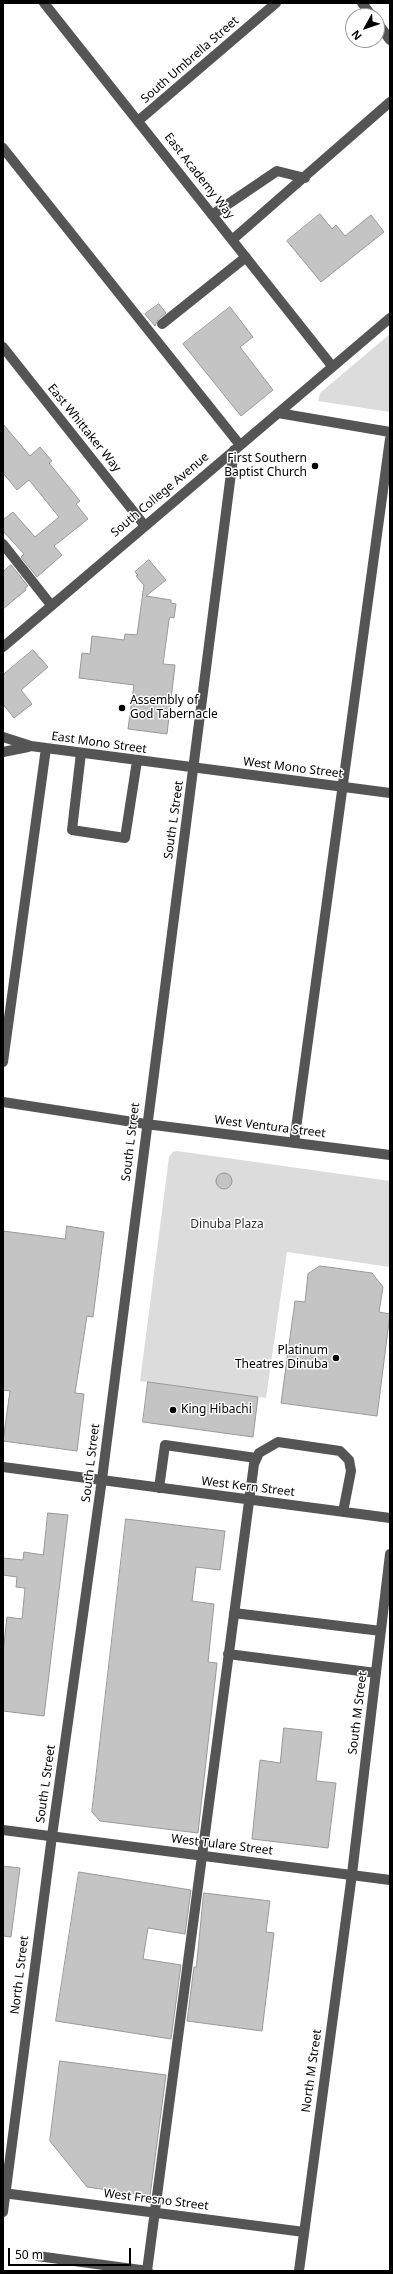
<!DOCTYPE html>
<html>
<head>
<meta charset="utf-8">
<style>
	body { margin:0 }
	#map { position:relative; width:393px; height:2274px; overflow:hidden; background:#fff; font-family:"Noto Sans",sans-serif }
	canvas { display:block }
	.frame { position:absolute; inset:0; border:4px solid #000; pointer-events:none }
	.north { position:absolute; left:345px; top:8px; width:40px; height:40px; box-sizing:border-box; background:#fff; border:1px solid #999; border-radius:50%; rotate:230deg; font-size:11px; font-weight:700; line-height:16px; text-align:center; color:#000 }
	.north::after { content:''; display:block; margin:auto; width:14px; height:18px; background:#000; clip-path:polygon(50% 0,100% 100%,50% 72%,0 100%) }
	.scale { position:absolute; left:8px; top:2248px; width:123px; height:18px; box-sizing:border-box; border:2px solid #000; border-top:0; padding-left:5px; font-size:12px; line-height:14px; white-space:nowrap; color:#000; -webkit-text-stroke:3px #fff; paint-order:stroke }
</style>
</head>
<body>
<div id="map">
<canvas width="393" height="2274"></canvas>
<div class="frame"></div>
<div class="north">N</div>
<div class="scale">50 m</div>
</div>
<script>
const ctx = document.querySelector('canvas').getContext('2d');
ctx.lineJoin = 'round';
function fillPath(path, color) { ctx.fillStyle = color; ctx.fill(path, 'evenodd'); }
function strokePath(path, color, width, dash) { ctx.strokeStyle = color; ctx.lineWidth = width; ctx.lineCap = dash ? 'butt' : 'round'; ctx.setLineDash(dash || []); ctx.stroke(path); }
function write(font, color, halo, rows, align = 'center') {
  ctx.font = font + ' "Noto Sans",sans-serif'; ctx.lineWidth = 3; ctx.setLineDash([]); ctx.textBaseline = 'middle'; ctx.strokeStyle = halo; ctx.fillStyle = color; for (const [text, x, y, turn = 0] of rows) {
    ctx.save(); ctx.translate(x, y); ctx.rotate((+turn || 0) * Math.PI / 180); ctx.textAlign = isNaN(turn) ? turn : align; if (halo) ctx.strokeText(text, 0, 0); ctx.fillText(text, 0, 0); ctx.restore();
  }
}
const green = new Path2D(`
	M390 334V412L318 401 320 393Z
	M177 1151 390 1181V1267L287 1252 266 1398 140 1381 169 1157 173 1152Z`);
const building = new Path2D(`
	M320 214 332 229 336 225 345 236 371 215 384 232 321 282 287 241Z
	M159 304 166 313 158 319 155 326 145 314Z
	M230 307 253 337 240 347 273 390 241 416 183 344Z
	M3 424 30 456 40 447 52 461 49 463 80 501 76 504 88 519 54 546 62 555 37 577 21 557 24 554 3 531V520L13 512 35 537 59 517 29 480 17 490 3 473Z
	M149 560 166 580 146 596 171 600V603L176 604 174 618 170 617 169 620 163 664 175 665 167 734 128 729 134 685 79 678 82 653 90 654 92 636 124 640 125 634 137 635 144 585 136 576 138 575 135 572Z
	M11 565 28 586 25 588 26 590 3 609V572Z
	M33 650 48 667 21 690 32 704 14 718 3 704V675Z
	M216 1181a8 8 0 1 1 16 0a8 8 0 1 1-16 0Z
	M67 1226 104 1232 93 1317 87 1316 75 1393 84 1394 77 1451 3 1441 10 1391 3 1390V1231L65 1239Z
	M320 1266 372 1273 383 1287 379 1312 390 1314 377 1416 281 1403 295 1301 305 1302 308 1274Z
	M148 1382 258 1397 253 1437 143 1422Z
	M48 1513 68 1515 44 1716 3 1711V1653L7 1617 22 1619 25 1588 16 1587 17 1577 3 1575V1558L23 1560 24 1552 43 1555Z
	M126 1519 225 1531 220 1570 196 1567 192 1601 214 1604 208 1662 217 1663 198 1833 100 1821 92 1812Z
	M284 1728 322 1732 316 1781 336 1783 328 1848 252 1839 260 1760 280 1763Z
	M3 1866 20 1868 11 1937 3 1936Z
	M79 1872 191 1890 185 1934 148 1928 143 1959 181 1965 171 2039 56 2021Z
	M204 1893 270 1901 266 1932 274 1933 262 2031 187 2021 194 1967H196Z
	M60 2061 166 2075 150 2196 87 2187 50 2141Z`);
const minor = new Path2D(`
	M44 3 332 366
	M362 3 372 16
	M377 22 390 40
	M138 121 276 3
	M3 148 240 445
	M212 215 277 171 305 178
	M232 240 390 102
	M162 324 246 257
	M3 347 145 526
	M278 413 390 432
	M3 544 51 605
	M3 647 390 318
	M3 737 31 746 46 748 390 793
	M3 752 28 747
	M81 753 72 830 125 838 137 761
	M3 1062 46 748
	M3 1102 146 1124 390 1155
	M294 1143 390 439
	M3 1467 390 1518
	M159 1488 165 1445 256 1458
	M234 1613 381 1631
	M228 1654 376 1673
	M3 1830 390 1880
	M3 2193 304 2232
	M3 2212 52 1836 102 1479 234 450
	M37 2256 148 2271
	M147 2271 254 1464 259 1453 278 1442 340 1451 349 1460 351 1471 343 1512
	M299 2271 352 1874 390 1554`);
const markers = [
	[315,466,4,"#000"],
	[122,708,4,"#000"],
	[336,1358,4,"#000"],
	[173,1410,4,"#000"]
];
const streetNames = [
	["South Umbrella Street",190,60,-41],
	["East Academy Way",199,176,52],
	["East Whittaker Way",84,428,51],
	["South College Avenue",160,495,-40],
	["East Mono Street",99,743,8],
	["West Mono Street",293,768,7],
	["South L Street",174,820,-82],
	["West Ventura Street",270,1127,7],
	["South L Street",131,1142,-83],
	["South L Street",91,1463,-83],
	["West Kern Street",248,1487,7],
	["South M Street",358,1713,-83],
	["South L Street",46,1784,-82],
	["West Tulare Street",222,1845,7],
	["North L Street",20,1975,-83],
	["North M Street",312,2071,-82],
	["West Fresno Street",156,2200,7]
];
const poiNames = [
	["First Southern",307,459],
	["Baptist Church",307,473],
	["Assembly of",130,701,"left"],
	["God Tabernacle",130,715,"left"],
	["Platinum",328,1351],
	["Theatres Dinuba",328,1365],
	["King Hibachi",181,1410,"left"]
];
const parkNames = [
	["Dinuba Plaza",227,1225]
];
fillPath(green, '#dcdcdc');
fillPath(building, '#c4c4c4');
strokePath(building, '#999', 1);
strokePath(minor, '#555', 10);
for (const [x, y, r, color] of markers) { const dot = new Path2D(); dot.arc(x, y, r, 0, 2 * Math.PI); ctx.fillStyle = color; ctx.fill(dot); strokePath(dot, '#fff', 1.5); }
write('12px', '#000', '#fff', streetNames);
write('12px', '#000', '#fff', poiNames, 'right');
write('12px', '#333', '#fff', parkNames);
</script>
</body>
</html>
